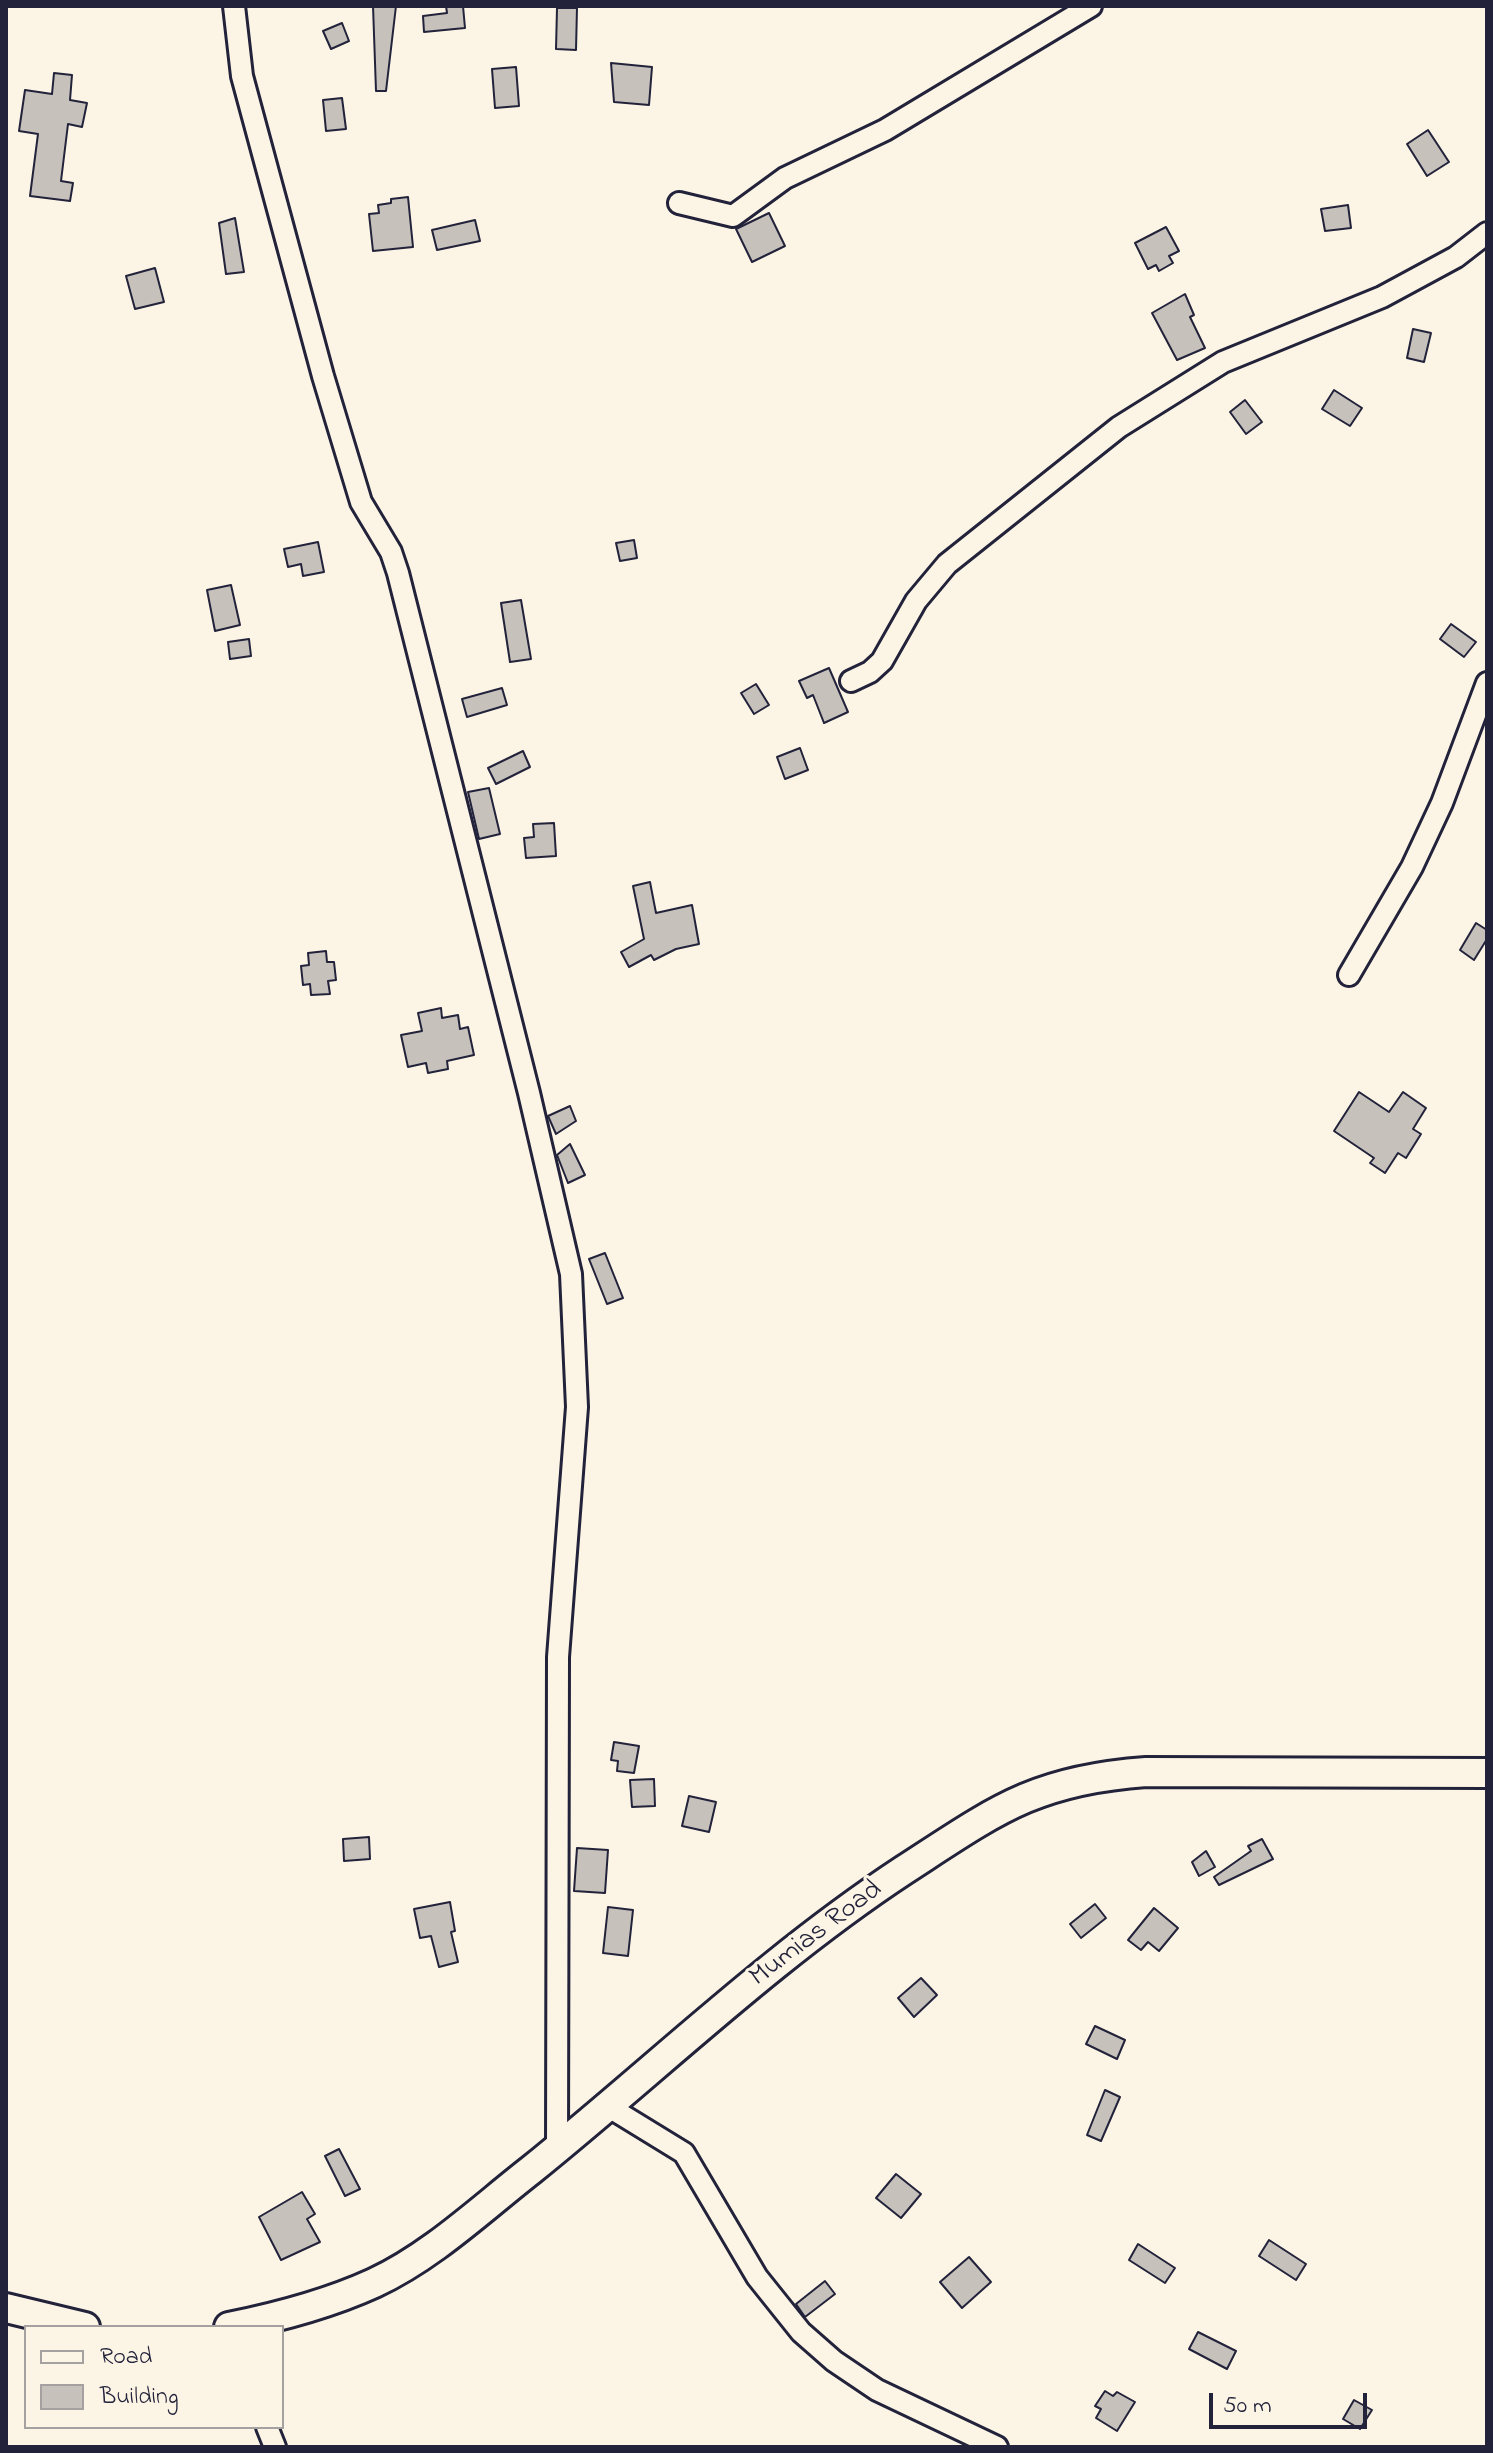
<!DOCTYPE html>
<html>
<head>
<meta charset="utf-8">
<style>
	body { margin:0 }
	#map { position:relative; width:1493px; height:2453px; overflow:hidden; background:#fcf5e5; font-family:"Indie Flower",sans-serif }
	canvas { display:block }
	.frame { position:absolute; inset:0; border:8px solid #22223b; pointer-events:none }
	.legend { position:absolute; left:24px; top:2325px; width:260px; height:104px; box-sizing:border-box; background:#fcf5e5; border:2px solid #a5a1a1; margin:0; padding:10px 14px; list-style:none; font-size:24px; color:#22223b }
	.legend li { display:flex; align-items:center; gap:16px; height:40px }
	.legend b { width:40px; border:2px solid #a5a1a1 }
	.scale { position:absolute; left:1209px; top:2393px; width:158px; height:36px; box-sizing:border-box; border:4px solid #22223b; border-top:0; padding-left:10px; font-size:24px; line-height:28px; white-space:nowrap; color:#22223b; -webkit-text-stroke:6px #fcf5e5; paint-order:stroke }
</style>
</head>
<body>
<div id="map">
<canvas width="1493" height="2453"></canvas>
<div class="frame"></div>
<ul class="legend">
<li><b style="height:10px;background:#fcf5e5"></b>Road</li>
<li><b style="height:22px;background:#c6c1bb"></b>Building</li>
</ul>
<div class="scale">50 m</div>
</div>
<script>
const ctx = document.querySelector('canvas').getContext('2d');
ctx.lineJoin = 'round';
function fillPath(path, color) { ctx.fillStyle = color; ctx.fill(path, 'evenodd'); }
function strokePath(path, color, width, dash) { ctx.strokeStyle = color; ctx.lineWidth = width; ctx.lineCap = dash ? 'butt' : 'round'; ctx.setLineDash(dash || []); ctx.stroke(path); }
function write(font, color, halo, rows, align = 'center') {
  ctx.font = font + ' "Indie Flower",sans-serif'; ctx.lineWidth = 6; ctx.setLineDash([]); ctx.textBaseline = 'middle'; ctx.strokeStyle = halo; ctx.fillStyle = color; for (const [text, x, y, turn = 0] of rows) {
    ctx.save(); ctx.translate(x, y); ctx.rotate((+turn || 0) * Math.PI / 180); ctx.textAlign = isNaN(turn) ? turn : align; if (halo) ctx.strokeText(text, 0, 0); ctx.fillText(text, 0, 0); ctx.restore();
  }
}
const building = new Path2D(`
	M373 6H396L386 91H376Z
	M446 6H463L465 28 424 32 423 16 447 13Z
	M557 8H577L576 50 556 49Z
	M342 23 349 41 331 49 323 31Z
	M611 63 652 67 649 105 614 102Z
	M516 67 519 106 495 108 492 69Z
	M54 73 72 75 70 100 87 103 82 127 68 124 61 181 73 183 70 201 30 196 38 134 19 131 25 90 52 94Z
	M342 98 346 129 326 131 323 100Z
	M1428 130 1449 162 1427 176 1407 144Z
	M408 197 413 247 373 251 369 214 379 213 378 205 391 203V199Z
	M1348 205 1351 228 1325 231 1321 209Z
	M769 213 785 246 752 262 736 229Z
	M235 218 244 272 226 274 219 223Z
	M475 220 480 241 437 250 432 230Z
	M1166 227 1179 251 1169 256 1173 263 1159 271 1156 265 1148 269 1135 243Z
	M155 268 164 302 135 309 126 276Z
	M1185 294 1194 315 1190 317 1205 348 1177 360 1152 313Z
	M1413 329 1431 333 1424 362 1407 358Z
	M1334 390 1362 408 1350 426 1322 409Z
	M1245 400 1262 422 1246 434 1230 412Z
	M634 540 637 558 620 561 616 543Z
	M318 542 324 572 303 576 301 564 288 567 284 549Z
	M231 585 240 625 215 631 207 590Z
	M521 600 531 659 510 662 501 603Z
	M1451 624 1476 642 1464 657 1440 639Z
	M249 639 251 656 230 659 228 642Z
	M829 668 848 712 824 723 813 695 807 698 799 681Z
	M756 684 769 705 754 714 741 693Z
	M502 688 507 705 467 717 462 699Z
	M800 748 808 770 785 779 777 757Z
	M523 751 530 767 496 784 488 768Z
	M489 788 500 834 479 839 468 792Z
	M554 823 556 856 526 858 524 838 534 837 533 824Z
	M650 882 656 913 692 905 699 944 676 949 654 960 651 955 629 967 621 952 644 939 633 886Z
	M1476 923 1487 930V939L1474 960 1460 950Z
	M326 951 327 962H334L336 980 328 981 330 994 311 995 310 984 303 985 301 966 309 965 308 953Z
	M441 1008 442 1018 458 1015 460 1029 468 1027 474 1055 447 1061 448 1069 428 1073 426 1063 408 1067 401 1035 422 1031 418 1013Z
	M1359 1092 1389 1112 1403 1092 1426 1108 1413 1129 1421 1134 1406 1158 1398 1153 1385 1173 1370 1163 1374 1158 1334 1131Z
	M570 1106 576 1121 556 1134 548 1116Z
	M570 1144 585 1175 568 1183 557 1155Z
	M605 1253 623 1298 607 1304 589 1259Z
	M614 1742 639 1746 634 1773 617 1771 618 1761 611 1760Z
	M654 1779 655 1806 632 1807 630 1780Z
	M689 1796 716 1802 709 1832 682 1826Z
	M369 1837 370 1859 344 1861 343 1839Z
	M1262 1839 1273 1859 1219 1885 1214 1877 1251 1851 1248 1846Z
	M577 1848 608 1850 605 1893 574 1891Z
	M1206 1851 1215 1867 1199 1876 1192 1862Z
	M450 1902 455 1931 451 1932 458 1962 439 1967 431 1936 420 1938 414 1909Z
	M1095 1904 1106 1918 1081 1938 1070 1924Z
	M608 1907 633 1910 628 1956 603 1953Z
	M1154 1908 1178 1928 1159 1951 1148 1942 1141 1950 1128 1940Z
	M921 1978 937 1995 914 2017 898 1998Z
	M1095 2026 1125 2040 1117 2059 1086 2044Z
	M1105 2090 1120 2097 1101 2141 1087 2135Z
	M339 2149 360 2189 345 2196 325 2156Z
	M896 2174 921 2194 901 2218 876 2198Z
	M302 2192 315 2214 307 2219 320 2242 281 2260 259 2217Z
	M1269 2240 1306 2264 1296 2280 1259 2256Z
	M1138 2244 1175 2268 1165 2283 1129 2260Z
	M969 2257 991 2282 962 2308 940 2282Z
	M825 2281 835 2294 805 2317 796 2304Z
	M1198 2332 1236 2351 1227 2369 1189 2349Z
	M1105 2391 1113 2396 1117 2392 1135 2402 1117 2431 1096 2418 1101 2409 1095 2406Z
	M1354 2400 1372 2410 1360 2429 1343 2419Z`);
const street = new Path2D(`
	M234 6 242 76 323 376 361 502 391 552 398 573 529 1093 571 1274 577 1407 558 1657 557 2149
	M679 203 733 216 785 178 885 130 1091 6
	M851 681 870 672 882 661 916 601 947 564 1119 427 1223 362 1382 297 1456 257 1487 233
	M1349 975 1412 867 1442 803 1487 683
	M609 2107 684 2153 757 2277 801 2332 834 2361 877 2390 997 2447
	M267 2427 275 2447`);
const secondary = new Path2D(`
	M6 2308 85 2327
	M229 2327C279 2317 328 2304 374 2283 432 2256 481 2209 531 2170 655 2070 770 1958 904 1870 995 1811 1034 1780 1146 1772L1487 1773`);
const streetNames = [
	["Mumias Road",817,1935,-37]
];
fillPath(building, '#c6c1bb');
strokePath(building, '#22223b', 2);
strokePath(street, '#22223b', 26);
strokePath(secondary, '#22223b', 34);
strokePath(street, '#fcf5e5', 20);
strokePath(secondary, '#fcf5e5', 28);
write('28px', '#22223b', '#fcf5e5', streetNames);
</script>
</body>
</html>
